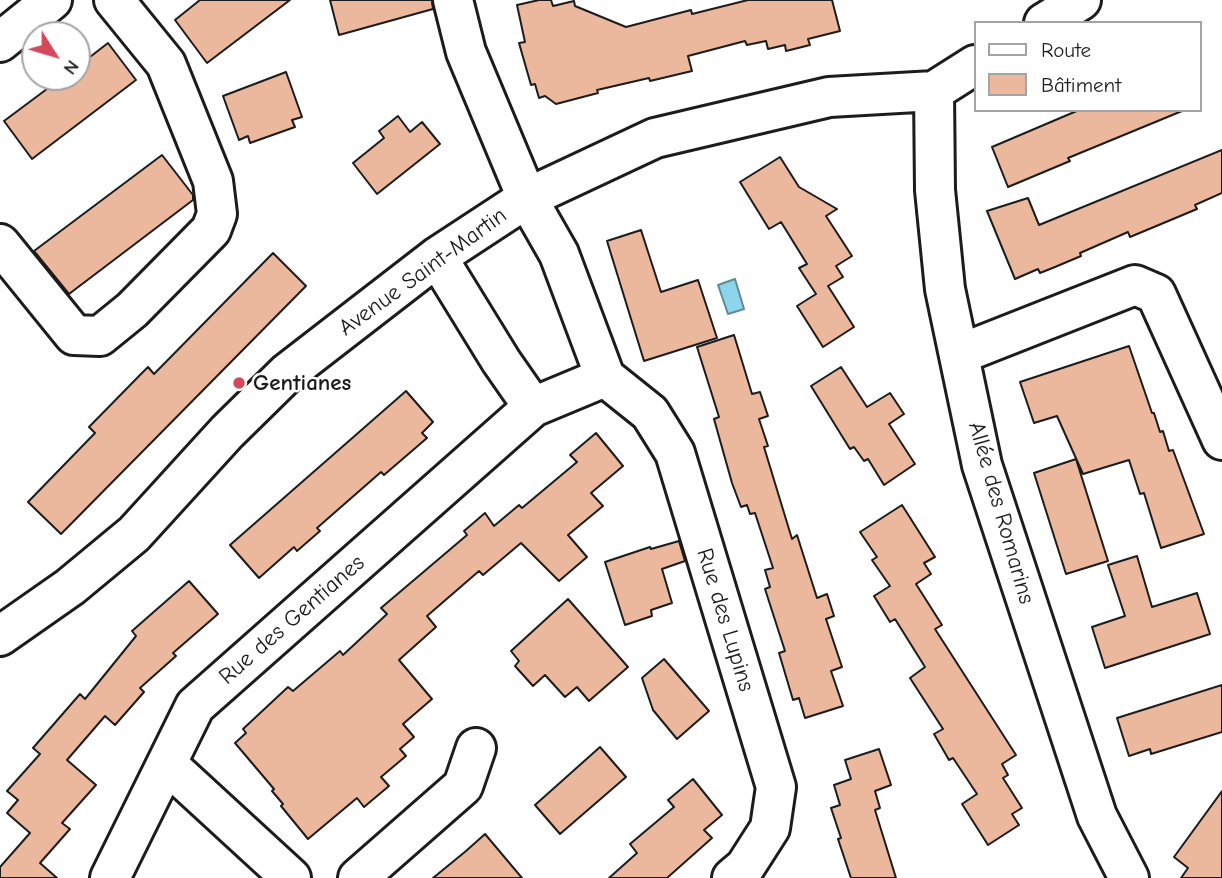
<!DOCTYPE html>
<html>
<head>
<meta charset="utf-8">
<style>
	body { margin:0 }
	#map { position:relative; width:1222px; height:878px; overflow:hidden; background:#fff; font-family:"Comic Neue",sans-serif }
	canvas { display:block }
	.legend { position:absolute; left:974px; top:21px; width:228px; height:91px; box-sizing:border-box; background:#fff; border:2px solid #a4a4a4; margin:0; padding:9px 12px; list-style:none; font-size:21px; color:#1c1c1c }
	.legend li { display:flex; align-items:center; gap:14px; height:35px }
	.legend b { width:35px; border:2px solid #a4a4a4 }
	.north { position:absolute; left:21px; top:21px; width:70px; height:70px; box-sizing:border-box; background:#fff; border:2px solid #a4a4a4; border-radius:50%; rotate:127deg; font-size:19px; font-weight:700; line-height:28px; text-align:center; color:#1c1c1c }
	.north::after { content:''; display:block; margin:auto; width:24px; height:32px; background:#d1495b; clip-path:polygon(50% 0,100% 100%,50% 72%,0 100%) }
</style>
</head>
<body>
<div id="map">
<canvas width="1222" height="878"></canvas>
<ul class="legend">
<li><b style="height:9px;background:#fff"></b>Route</li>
<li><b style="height:19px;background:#ebb79d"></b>Bâtiment</li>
</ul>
<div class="north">N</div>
</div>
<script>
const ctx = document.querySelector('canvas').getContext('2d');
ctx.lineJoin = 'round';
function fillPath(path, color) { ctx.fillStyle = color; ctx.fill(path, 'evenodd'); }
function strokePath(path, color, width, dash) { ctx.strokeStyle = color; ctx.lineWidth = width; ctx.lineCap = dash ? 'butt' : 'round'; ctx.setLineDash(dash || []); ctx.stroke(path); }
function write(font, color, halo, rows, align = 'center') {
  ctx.font = font + ' "Comic Neue",sans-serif'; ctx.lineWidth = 5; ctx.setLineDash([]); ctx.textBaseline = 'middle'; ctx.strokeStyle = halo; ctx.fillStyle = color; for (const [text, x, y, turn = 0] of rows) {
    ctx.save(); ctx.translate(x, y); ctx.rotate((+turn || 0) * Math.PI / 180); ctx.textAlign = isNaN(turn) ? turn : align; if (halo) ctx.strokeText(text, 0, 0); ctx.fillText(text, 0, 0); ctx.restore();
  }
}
const water = new Path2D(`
	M735 279 744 309 728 314 718 285Z`);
const building = new Path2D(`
	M200 0H290L207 63 175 20Z
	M330 0H432L433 9 339 35Z
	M539 0H551L553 6 574 1 575 6 626 27 691 10 692 14 748 0H832L840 31 808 39 810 45 786 51 785 45 768 49 766 41 747 45 745 41 688 56 692 71 650 81 649 78 597 90 598 93 556 104 545 96 539 98 535 84 531 85 519 43 525 42 517 5Z
	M108 43 136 80 32 159 4 121 63 77H77V67Z
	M286 72 302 117 292 120 295 127 250 143 248 136 239 140 223 96Z
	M1079 110 1182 111 1068 158 1070 161 1008 187 992 147Z
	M398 116 410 132 422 122 440 144 377 194 353 163 384 138 379 131Z
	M1222 150V193L1195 205 1197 209 1130 237 1128 232 1080 253 1081 256 1055 267 1040 273 1038 269 1015 279 987 211 1028 198 1039 225Z
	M162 155 193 195V200L69 294 34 251Z
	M780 157 799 187 837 209 826 216 852 256 836 266 843 277 828 286 854 327 823 347 797 306 816 294 799 268 807 264 781 222 769 229 740 182Z
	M641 230 661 292 698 280 717 338 644 361 607 241Z
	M273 253 306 286 61 534 28 502 95 433 89 427 140 375 148 367 154 374Z
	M734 335 752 394 760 392 768 416 759 419 768 446 764 447 792 539 797 535 817 598 827 594 834 616 826 619 842 667 831 671 843 706 805 718 799 698 793 700 779 653 785 651 765 589 770 587 765 570 773 568 755 513 750 514 747 505 741 507 732 483 714 419 719 417 697 347Z
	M1129 346 1152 413H1154L1160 432 1163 431 1169 451 1173 450 1204 534 1161 548 1144 493 1140 494 1129 460 1083 474 1057 416 1034 423 1020 382Z
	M841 367 867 407 890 393 904 414 889 424 915 464 884 485 868 459 864 461 854 447 850 449 811 386Z
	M406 391 433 422 422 433 427 438 384 475 381 472 317 528 320 531 297 551 294 547 259 578 230 545Z
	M596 433 623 466 591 493 603 506 568 535 587 557 559 581 521 543 483 575 479 571 427 616 436 627 399 660 432 699 403 724 414 737 400 749 406 756 381 777 389 786 364 807 357 798 308 839 281 806 283 804 272 791 274 789 235 743 246 733 243 729 288 687 293 691 340 651 343 655 387 614 381 608 467 535 464 531 485 513 494 526 519 505 522 508 577 462 570 455Z
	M1076 459 1108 561 1066 574 1034 473Z
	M902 505 935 557 924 563 931 574 916 584 942 625 935 629 1016 755 1002 764 1008 775 1003 778 1022 808 1012 814 1019 825 988 845 962 804 977 794 953 758 949 760 934 734 943 729 910 678 925 667 895 619 890 622 874 596 890 586 872 560 877 557 860 532Z
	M679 541 685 561 662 569 672 603 651 610 652 616 625 625 605 562 650 547 651 549Z
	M1137 556 1152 607 1197 593 1210 634 1105 668 1092 627 1125 616 1108 565Z
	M189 581 218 614 173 653 176 656 140 688 144 692 115 725 105 716 67 760 96 785 62 823 70 829 40 863 57 878H0V867L30 833 7 813 18 800 7 791 40 754 33 748 80 694 85 699 136 636 132 631Z
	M568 599 628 667 589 701 577 687 565 697 545 675 533 686 515 666 519 661 511 651Z
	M664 659 709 711 677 739 653 710 642 678Z
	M1222 685V732L1151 754 1150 749 1129 756 1117 718Z
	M600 747 626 777 560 834 535 805Z
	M879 749 891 785 875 791 880 808 875 810 896 878H851L838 839 841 838 831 808 840 805 834 785 851 779 845 760Z
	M693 779 722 815 704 830 712 838 667 878H609L637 853 630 844 674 807 668 800Z
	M1222 791V878H1181L1188 868 1174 857Z
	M485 834 522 878H433L466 851Z`);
const minor = new Path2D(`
	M1044 23 1081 0
	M0 42 52 0
	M934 91 935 190 945 289 982 465 1097 816 1129 878
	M0 244 74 335 100 336 132 310 211 230 217 214 213 181 166 64 114 0
	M437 257 501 361 533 407 605 377 559 254 527 198 466 52 453 0
	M960 354 1135 285 1156 294 1222 440
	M605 377 650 413 675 453 776 787 770 828 745 867 732 878
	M0 636 70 587 134 534 227 432 287 373 437 257 527 198 655 138 829 97 934 91 975 65
	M168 765 291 878
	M110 878 195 706 533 407
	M358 878 463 786 476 748`);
const markers = [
	[239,383,7,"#d1495b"]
];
const streetNames = [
	["Avenue Saint-Martin",423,272,-36],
	["Allée des Romarins",1001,513,74],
	["Rue des Gentianes",292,620,-41],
	["Rue des Lupins",725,620,73]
];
const poiNames = [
	["Gentianes",253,383]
];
fillPath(water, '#8cd5ed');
strokePath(water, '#5f8b99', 2);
fillPath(building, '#ebb79d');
strokePath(building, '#1c1c1c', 2);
strokePath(minor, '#1c1c1c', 44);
strokePath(minor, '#fff', 38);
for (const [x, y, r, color] of markers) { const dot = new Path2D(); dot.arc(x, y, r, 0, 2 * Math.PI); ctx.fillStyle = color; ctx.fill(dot); strokePath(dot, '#fff', 2.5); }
write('23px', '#1c1c1c', '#fff', streetNames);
write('bold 23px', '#1c1c1c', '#fff', poiNames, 'left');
</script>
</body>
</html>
